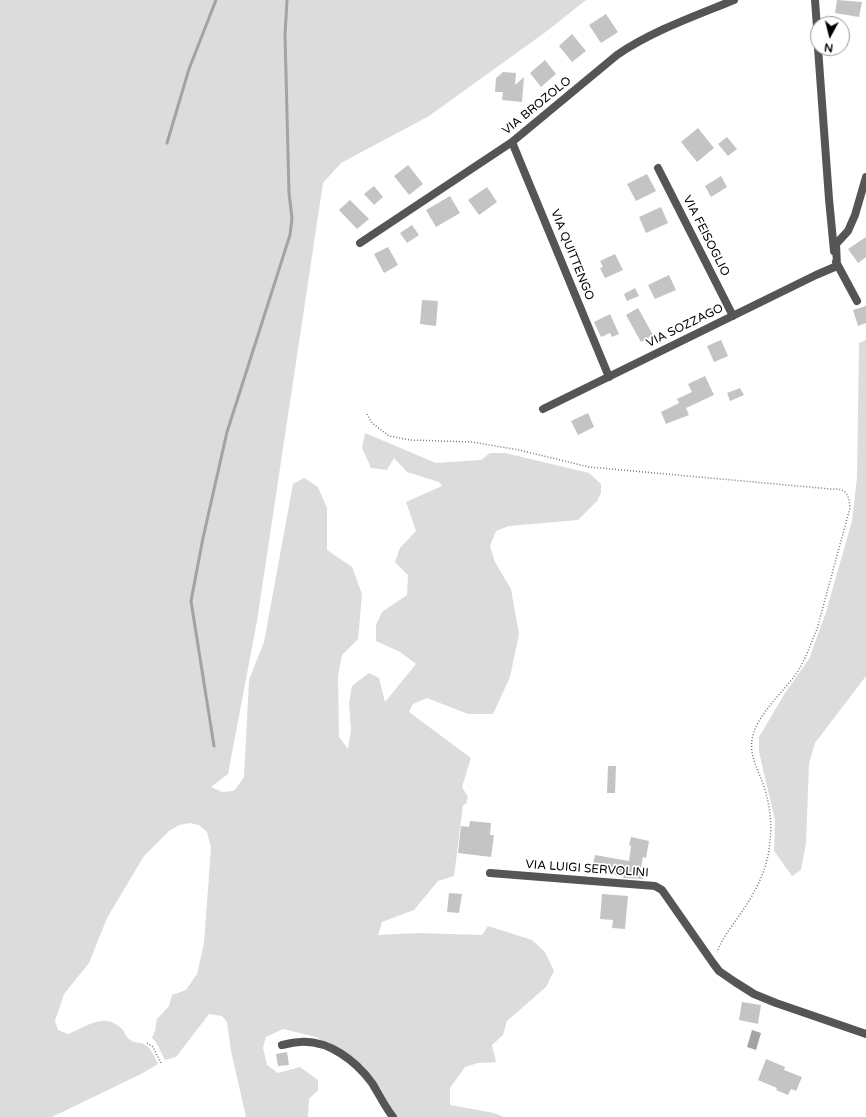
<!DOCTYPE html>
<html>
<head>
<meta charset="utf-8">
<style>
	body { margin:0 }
	#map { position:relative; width:866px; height:1117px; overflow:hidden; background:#fff; font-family:"Varela Round",sans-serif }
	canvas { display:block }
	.north { position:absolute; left:810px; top:16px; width:40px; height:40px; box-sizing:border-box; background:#fff; border:1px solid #999; border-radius:50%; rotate:187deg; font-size:11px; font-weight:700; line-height:16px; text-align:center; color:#000 }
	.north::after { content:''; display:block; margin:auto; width:14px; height:18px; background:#000; clip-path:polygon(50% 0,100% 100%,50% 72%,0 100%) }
</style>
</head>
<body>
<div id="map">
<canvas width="866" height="1117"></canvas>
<div class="north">N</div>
</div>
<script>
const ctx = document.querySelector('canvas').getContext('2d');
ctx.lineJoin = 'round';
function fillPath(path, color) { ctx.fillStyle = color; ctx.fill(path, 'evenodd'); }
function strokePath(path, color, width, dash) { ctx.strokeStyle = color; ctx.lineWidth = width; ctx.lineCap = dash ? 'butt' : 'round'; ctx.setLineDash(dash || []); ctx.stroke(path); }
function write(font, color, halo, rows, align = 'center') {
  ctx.font = font + ' "Varela Round",sans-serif'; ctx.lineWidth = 3.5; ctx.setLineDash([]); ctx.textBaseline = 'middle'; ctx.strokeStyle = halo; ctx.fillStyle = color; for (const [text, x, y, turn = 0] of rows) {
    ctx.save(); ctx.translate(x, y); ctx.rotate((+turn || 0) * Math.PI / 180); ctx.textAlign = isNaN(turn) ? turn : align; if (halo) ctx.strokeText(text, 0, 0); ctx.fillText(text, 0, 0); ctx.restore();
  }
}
const green = new Path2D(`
	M0 0H586L547 31 429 116 341 163 323 183 257 621 228 774 211 787 222 792 234 791 244 777 249 680 264 642 293 484 304 478 318 487 327 508V550L352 567 362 594 358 639 342 655 338 676 339 737 348 749 351 730 349 703 352 686 369 673 379 678 385 702 416 664 400 652 376 641V625L382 612 407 595 408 575 395 562 400 548 416 531 406 502 442 486 439 482 407 472 394 458 387 470 371 468 362 448 365 433 436 463 481 460 490 453H505L589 473 601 484V493L597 501 578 520 509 526 496 531 490 546 495 562 511 589 519 634 510 677 493 714H468L427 698 413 704 409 712 471 758 462 787 468 797 466 804 463 805 454 876 438 881 414 910 382 922 378 935 419 933 482 935 488 926 532 940 545 952 554 971 546 987 507 1021 503 1035 492 1045 496 1062 478 1063 465 1067 450 1088V1105L494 1113 504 1117H397L393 1113 381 1089 366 1069 353 1057 316 1037 283 1029 266 1037 263 1048 267 1065 278 1073 300 1067 318 1080V1090L309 1099 308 1117H246L231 1051 227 1022 222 1016 209 1014 176 1057 165 1060C161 1053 158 1043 152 1038L155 1031 157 1019 169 1006 172 995 186 990 197 974 204 943 211 848 207 832 199 825 190 823 179 825 169 831 144 856 107 918 89 963 64 994 55 1021 58 1030 68 1034C87 1027 103 1011 122 1029 125 1032 126 1037 129 1039 133 1042 137 1043 141 1043 151 1046 154 1056 158 1064L141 1074 52 1117H0Z
	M866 340V676L815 743 809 763 806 843 801 870 792 876 774 851 775 820 759 752V737L785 693 809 659 826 612 852 521 857 478 859 343Z`);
const water = new Path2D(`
	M752 1030 761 1033 756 1050 747 1047Z`);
const stream = new Path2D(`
	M167 143 189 69 216 0
	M214 746 191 601 203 538 227 432 290 235 292 218 289 193 285 35 287 0`);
const building = new Path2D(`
	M837 0 862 2 859 17 835 13Z
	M606 14 618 32 601 43 589 25Z
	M572 34 586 51 572 62 559 46Z
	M545 60 556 74 541 87 530 73Z
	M503 72 516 73 515 85 524 77 522 102 502 100 503 92H495L496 78Z
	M698 128 714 148 697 162 681 142Z
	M727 137 737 149 728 156 718 144Z
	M408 165 423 184 409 195 394 176Z
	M647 174 656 191 636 201 627 184Z
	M721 176 727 187 711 197 705 186Z
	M374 186 383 197 374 205 364 194Z
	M487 187 497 202 479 215 468 200Z
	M450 196 460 213 436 227 426 210Z
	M350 200 369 219 357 229 339 210Z
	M661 207 668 223 646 233 639 217Z
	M412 225 419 235 407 243 400 233Z
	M866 237V257L858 263 848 249Z
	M388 247 398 265 384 273 374 254Z
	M615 254 623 270 605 278 600 268 603 267 600 261Z
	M669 275 676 290 655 299 648 285Z
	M635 288 639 296 627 301 624 294Z
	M422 300 438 301 436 326 420 324Z
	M866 306V323L858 326 853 310Z
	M638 308 653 335 641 342 626 315Z
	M610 314 619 334 612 337 610 333 601 337 594 322Z
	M721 340 728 356 714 362 707 346Z
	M705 376 714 395 686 408 689 415 666 424 661 412 679 403 677 399 692 392 688 384Z
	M740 388 744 395 730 401 727 393Z
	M588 413 594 427 578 435 571 421Z
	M608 766H616L615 793H607Z
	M470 821 491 823 490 835H494L491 857 458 853 461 826 469 827Z
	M631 837 649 841 646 858 643 857 640 872 647 874 642 879 626 878H623L624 876 592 870 595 855 629 861 631 846 629 845Z
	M449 893 462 894 459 913 447 912Z
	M602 894 628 896 625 929 612 928 613 920 600 919Z
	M742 1002 761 1005 758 1024 739 1020Z
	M287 1052 289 1065 278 1066 276 1054Z
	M766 1059 785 1067 784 1070 802 1077 796 1091 791 1089 788 1095 776 1090 777 1088 758 1080Z`);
const path = new Path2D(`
	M367 414 372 423 389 436 410 440 472 442 519 450 589 467 831 489C847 488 849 495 850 508L817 629C811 643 806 658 798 671 785 691 759 712 753 735 747 755 761 774 766 793 770 808 772 826 770 841 768 870 755 893 739 916 731 927 722 939 717 952
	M147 1043 153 1047 161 1063`);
const minor = new Path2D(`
	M815 0 818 41
	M818 48 829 199 834 251
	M512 142 609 377
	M658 168 733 316
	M360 243 512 142 617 55C652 31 695 16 734 0
	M836 262 857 301
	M543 409 816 275 837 266 836 244 848 231 855 215 866 177
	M490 873 655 886 662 890 713 963 719 971 735 982 754 994 776 1003 866 1034
	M282 1045C288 1044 294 1042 300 1042 329 1040 356 1061 372 1083 379 1094 385 1107 393 1117`);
const streetNames = [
	["VIA BROZOLO",537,106,-39],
	["VIA FEISOGLIO",706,236,63],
	["VIA QUITTENGO",572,255,68],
	["VIA SOZZAGO",685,326,-26],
	["VIA LUIGI SERVOLINI",587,869,4]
];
fillPath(green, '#dcdcdc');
fillPath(water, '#a3a3a3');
strokePath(stream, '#a3a3a3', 3);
fillPath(building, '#c4c4c4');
strokePath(path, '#777', 1.5, [1, 2]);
strokePath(minor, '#555', 8);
write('12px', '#000', '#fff', streetNames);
</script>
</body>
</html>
